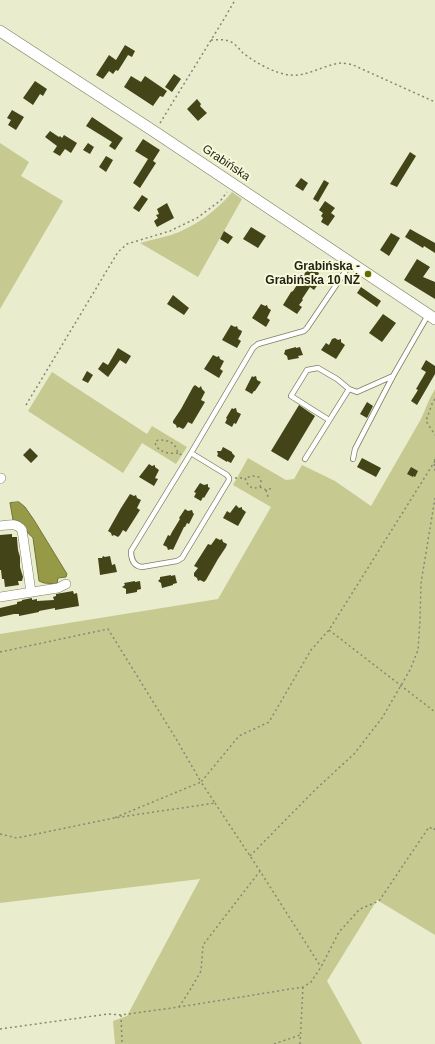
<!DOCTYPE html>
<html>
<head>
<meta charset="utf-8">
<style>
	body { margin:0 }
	canvas { display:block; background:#e9eccd }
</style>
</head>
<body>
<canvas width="435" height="1044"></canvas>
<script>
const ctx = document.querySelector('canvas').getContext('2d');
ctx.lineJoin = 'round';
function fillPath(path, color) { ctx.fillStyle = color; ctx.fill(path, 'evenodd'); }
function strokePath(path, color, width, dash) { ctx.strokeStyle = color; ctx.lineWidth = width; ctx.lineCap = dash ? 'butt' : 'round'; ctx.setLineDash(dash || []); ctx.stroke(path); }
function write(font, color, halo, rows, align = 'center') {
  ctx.font = font + ' Helvetica,sans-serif'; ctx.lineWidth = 4; ctx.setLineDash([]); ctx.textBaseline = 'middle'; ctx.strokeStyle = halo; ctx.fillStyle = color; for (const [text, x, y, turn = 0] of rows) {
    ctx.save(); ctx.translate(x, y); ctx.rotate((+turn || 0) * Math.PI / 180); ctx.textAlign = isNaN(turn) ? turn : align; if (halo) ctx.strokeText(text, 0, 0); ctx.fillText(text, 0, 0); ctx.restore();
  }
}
const green = new Path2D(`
	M0 143 29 162 21 176 63 201 0 309Z
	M232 192 242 199 198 277 140 243C150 240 161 238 171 235 194 227 217 211 232 192Z
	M52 372 147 434 152 426 187 447 176 464 142 443 123 473 28 411Z
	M435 389V935L377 900 327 981 362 1044H115L113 1021 127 1016 200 879 0 903V634L218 599 271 507 233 485 248 458 286 480 294 479 302 465 335 481 371 506 421 419 430 398Z`);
const water = new Path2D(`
	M19 502 25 507 34 520 67 574 66 577 58 578 57 584 44 583 39 581 33 538C32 536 29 535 28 533 22 526 24 521 13 520L10 503Z`);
const building = new Path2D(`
	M125 45 135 51 132 57 128 55 118 71 116 70 113 74 109 71 103 79 96 75 109 55 116 60Z
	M174 74 181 79 172 92 165 87Z
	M131 76 141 82 145 76 167 91 163 97 160 96 153 106 124 87Z
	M35 81 47 89 43 96 40 94 33 105 23 98Z
	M197 99 201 104 200 106 207 113 198 121 187 109Z
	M12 110 24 117 16 130 8 125 11 120 7 118Z
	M92 117 123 138 115 150 109 146 112 142 86 126Z
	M50 131 59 137 60 136 62 138 64 135 77 143 71 153 65 149 60 156 53 152 57 146 45 137Z
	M143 139 160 150 153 161 156 163 140 188 133 183 148 159 135 151Z
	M88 143 94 147 90 154 83 150Z
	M410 152 416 156 397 187 390 184Z
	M106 156 113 160 106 172 99 167Z
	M301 178 308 183 303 191 295 186Z
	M324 180 329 183 318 202 313 199Z
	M142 195 148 199 139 212 133 208Z
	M325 201 335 208 331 213 335 216 328 226 321 222 323 218 321 216 323 213 319 210Z
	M167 203 174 218 157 227 154 221 158 218 156 215 159 214 157 209Z
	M251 227 266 236 258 248 243 239Z
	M410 229 435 243V253L424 246 423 248 405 237Z
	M224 231 233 237 228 244 220 239Z
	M391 233 400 238 389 256 380 250Z
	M417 259 430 267 423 277 435 282V299L404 280Z
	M309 267 313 269 315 268 316 271 319 273 315 281 319 283 314 290 310 287 302 299 303 300 299 305 302 307 297 314 283 305 291 292 293 291Z
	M361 287 381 301 377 307 357 293Z
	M173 295 189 308 184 315 167 304Z
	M261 304 265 306 267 305 268 308 271 310 267 318 270 320 266 327 252 318Z
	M383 314 396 323 382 342 369 333Z
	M231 325 235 327 237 326 238 329 242 331 241 334 238 339 241 341 237 348 222 340Z
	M335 338 338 340 341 339V342L345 345 336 359 321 350 326 343 329 345 332 339Z
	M296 347V348L300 347 303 355 298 356 299 358 288 360 287 356 284 354 285 351V350Z
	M118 348 131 356 126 364 120 360 108 377 98 369 103 362 108 365Z
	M213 355 217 357 219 356 220 359 224 361 220 369 223 371 219 378 204 369Z
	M426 360 435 366V374L417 405 411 401 418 390 416 389 426 372 421 369Z
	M87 371 93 375 88 383 82 380Z
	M252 376 253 377 256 376 257 380 261 382 255 391H254L252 394 245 390Z
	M195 385 199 388 201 386 202 389 205 392 201 400 205 402 192 424 188 422 185 427 183 429 179 427 177 428 176 425 173 423V421L181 409 193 387Z
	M367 402 373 406 367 418 360 414Z
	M299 405 315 416 288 461 271 451Z
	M232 408 233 409 236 408 237 412 241 414 236 424 234 423 232 427 225 423 227 419 226 418Z
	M223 447 232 452V453L235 456 231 463 227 461V462L217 456 218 454 217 451H221Z
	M30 448 38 456 31 463 23 455Z
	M362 458 381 468 376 477 357 467Z
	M149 464 152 466 155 465V467L159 470 155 478 158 479 154 486 139 477Z
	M411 467 418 471 415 477 413 476V477L407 474Z
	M200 483 204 485 208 484V487L210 488 204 498 203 497 201 501 194 497 196 493 194 492Z
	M130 494 134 496 136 495 137 498 141 500 137 508 140 510 126 532 123 530 120 535 118 537 114 535 112 536 111 533 108 531 121 508Z
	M236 505 239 508 242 507V509L246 512 238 526 223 518 227 511 230 513Z
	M185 509 188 511 192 510 193 513 194 514 189 524 187 523 185 527H184L173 550 171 549 168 550 167 547 163 545 168 535 170 536 172 532 180 519 179 518Z
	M12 534V537H17V539L18 550 20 557V567L23 577 22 581H18L19 585 5 587 4 579H2L1 570H0V535Z
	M216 538 220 540 222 539 223 542 227 544 226 547 218 559 206 580 204 582 200 580 198 581 197 578 194 576V573L198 568 194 566 208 544 211 545Z
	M103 556 105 557 110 556 112 565 115 564 117 572 100 575 98 558H102Z
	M171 575V576L175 575 177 583 173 584V585L162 588 161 583 158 581 160 579V577Z
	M135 581V582L140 581 141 589 137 590V592L126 594V589L122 587 125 585 124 583Z
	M73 591 74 594 77 593 79 606 55 610V608L39 611V612L19 616V614H14L0 617V608L17 604V602L22 601V600L32 598V600L37 599V601L54 600 53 597 56 596V594Z`);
const path = new Path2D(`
	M211 40C217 40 223 39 229 41 235 43 239 49 243 53 254 62 276 74 290 75 307 77 323 65 341 63 344 63 349 64 353 65L435 102
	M160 123 224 19 235 0
	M435 399 432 404 426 421 435 435
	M26 405 118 252 127 244 170 231 197 218 221 200 227 192
	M178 453C170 454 162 453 156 446L155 442 158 440C169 440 175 442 178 453L182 455
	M435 459 434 462 435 471
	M235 478H245
	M260 487 261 481 259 477 253 476 245 478C248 486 251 490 260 487L266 490 273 488
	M266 490 268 497
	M329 630 435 712
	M0 652 108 629 175 737 201 782 239 736 269 722 311 650 329 630 435 461
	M215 803 260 871 321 967
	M0 834 17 838 114 818 215 803 201 782 114 818
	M250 856 316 789 354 754 382 718 410 670 418 650 420 621 421 583 435 498
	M179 1007 190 990 201 971 203 945 260 871
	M121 1015 122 1044
	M0 1029 108 1014 121 1015 179 1007 303 987 311 982 321 967 339 932 360 909 379 901 429 827 434 830 435 828
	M274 1044 300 1035
	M300 1044 303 987`);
const service = new Path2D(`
	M329 420 291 396 307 370 318 368 337 379 349 389 357 392 393 376 428 315
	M191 453 131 551C131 559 133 566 142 567L177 561 182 558 229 480V478L227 475 191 453 253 348 258 344 304 331 307 328 351 263
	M305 459 349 389
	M353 459 355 449 393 376`);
const minor = new Path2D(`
	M0 479 1 478
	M0 526C8 525 16 522 22 530L31 592
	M0 597 58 588 66 584`);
const tertiary = new Path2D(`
	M0 31 155 132 435 319`);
const markers = [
	[368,274,4,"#656804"]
];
const streetNames = [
	["Grabińska",226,163,34]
];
const poiNames = [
	["Grabińska -",360,267],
	["Grabińska 10 NŻ",360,281]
];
fillPath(green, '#c6ca90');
fillPath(water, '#969a46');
strokePath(water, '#727537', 1);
fillPath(building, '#434518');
strokePath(service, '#7d7f63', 6);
strokePath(minor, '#7d7f63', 10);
strokePath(tertiary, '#7d7f63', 12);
strokePath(path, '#868872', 1.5, [2, 3]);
strokePath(service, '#fff', 4.5);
strokePath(minor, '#fff', 9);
strokePath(tertiary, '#fff', 11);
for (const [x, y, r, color] of markers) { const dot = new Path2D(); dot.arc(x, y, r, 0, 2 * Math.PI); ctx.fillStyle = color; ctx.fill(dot); strokePath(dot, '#f7f9da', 1.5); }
write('12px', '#1f2014', '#f7f9da', streetNames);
write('bold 12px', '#1f2014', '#f7f9da', poiNames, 'right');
</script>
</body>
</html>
